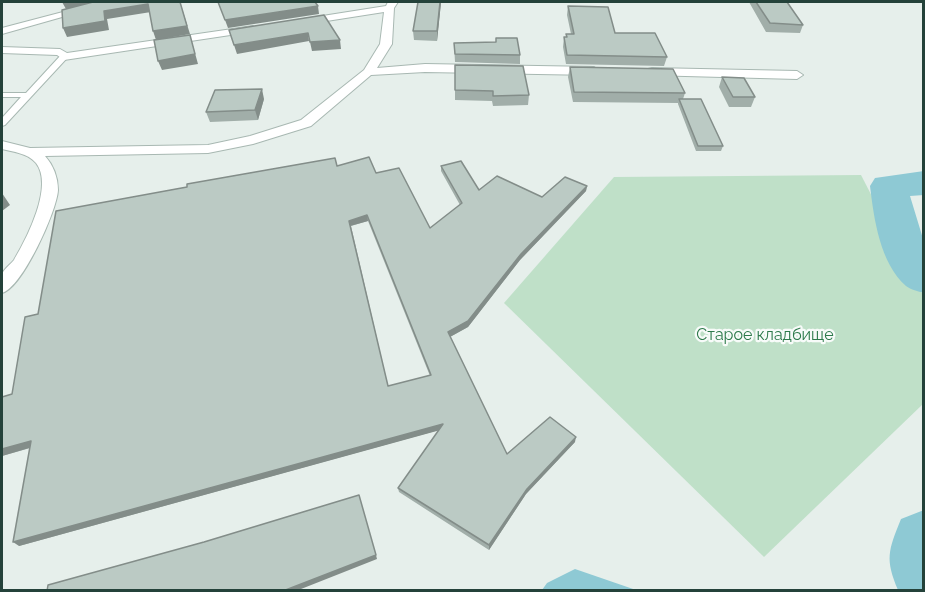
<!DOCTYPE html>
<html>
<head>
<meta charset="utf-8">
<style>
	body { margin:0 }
	#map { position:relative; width:925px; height:592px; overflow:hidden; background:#e6efeb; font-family:Raleway,sans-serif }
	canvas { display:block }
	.frame { position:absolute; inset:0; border:3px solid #24423a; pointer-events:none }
</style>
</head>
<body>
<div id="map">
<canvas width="925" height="592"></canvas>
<div class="frame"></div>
</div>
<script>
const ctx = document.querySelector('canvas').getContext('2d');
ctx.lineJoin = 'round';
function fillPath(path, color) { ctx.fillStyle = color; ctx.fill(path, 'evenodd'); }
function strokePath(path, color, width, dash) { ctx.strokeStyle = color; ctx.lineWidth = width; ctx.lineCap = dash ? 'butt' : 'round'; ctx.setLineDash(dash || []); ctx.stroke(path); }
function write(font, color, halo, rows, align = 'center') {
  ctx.font = font + ' Raleway,sans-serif'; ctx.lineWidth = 4.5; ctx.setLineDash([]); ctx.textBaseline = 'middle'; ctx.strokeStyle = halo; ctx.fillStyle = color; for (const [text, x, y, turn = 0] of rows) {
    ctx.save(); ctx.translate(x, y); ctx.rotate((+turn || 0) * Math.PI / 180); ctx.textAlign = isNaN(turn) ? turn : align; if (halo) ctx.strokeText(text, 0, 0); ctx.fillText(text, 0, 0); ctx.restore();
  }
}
const green = new Path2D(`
	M861 175 923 295V404L764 557 504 303 614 177Z`);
const water = new Path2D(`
	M575 569 636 590H542L547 583Z`);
const river = new Path2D(`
	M924 171V195L910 196 924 242V293C918 291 911 290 906 286 880 263 874 219 870 186L875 178Z
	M924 510V590H898C885 559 888 551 901 519Z`);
const service = new Path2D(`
	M61 55 68 57 5 125 2 126V118L21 97H2V93H26Z`);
const minor = new Path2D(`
	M101 2H115L2 34V28Z
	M388 2H398L394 8 392 44 377 68 425 64 594 67 600 71 594 75 425 72 371 75 311 126 253 144 208 153 45 156C53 165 58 177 58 190 57 211 22 288 2 293 2 288 0 279 2 274 4 269 10 265 14 260 27 238 54 186 36 163 28 153 13 152 2 149V141L30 148 208 145 250 136 301 120 364 70 380 44 384 12 301 25 297 24V20L386 6Z
	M253 26 258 29 257 31 64 60 57 55 2 53V47L60 49 67 53Z
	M652 68 797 71 803 75 797 79 648 75V69Z`);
const wall = new Path2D(`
	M441 2 437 41 414 40 413 31Z
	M749 2H787L803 25 800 33 766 32Z
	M568 6 615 33 667 57 664 66 566 64 563 47 564 37H566V34H571L567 15Z
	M454 43 520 55V64L455 62Z
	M455 65 529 95 528 105 493 106 492 101 455 100Z
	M570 67 685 93 683 99 723 146 721 151H696L678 104V103L573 102 568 77Z
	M722 77 755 97 751 107H729L719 87Z
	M264 99 258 120 210 122 206 112Z
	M337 166 376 173 430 228 460 205 441 171V166L479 190 542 197 587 186 586 191 520 260 468 327 450 337 507 454 575 442 526 494 489 550 399 492 398 488 439 430 19 546 30 448 2 456V397L12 394 38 314ZM368 221 430 376 388 386 351 226Z`);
const shadedWall = new Path2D(`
	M62 2H94L66 9Z
	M180 2 190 34 156 40 153 31Z
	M440 2H441V3L437 41V31Z
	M148 4 151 12 107 19 109 30 67 37 63 28 104 11Z
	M318 6 319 14 228 28 225 20Z
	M308 33 309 41 237 54 234 45Z
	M190 35 198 64 162 70 158 61Z
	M340 40 341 49 312 51 310 42Z
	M262 89 264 99 258 120 255 110Z
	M587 186 586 191 520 260 468 327 448 338V332L521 254Z
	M2 193 10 205 2 211Z
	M367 215 368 221 350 226 349 221Z
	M443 424 444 429 19 546 13 542Z
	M576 437 575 442 526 494 489 550V545L527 489Z
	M31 441 36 446 2 456V449Z
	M376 555 377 559 296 591H283Z`);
const building = new Path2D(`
	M93 2H180L187 26 153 31 148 4 104 11 105 21 63 28 62 10Z
	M218 2H315L318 6 225 20Z
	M418 2H440L437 31H413Z
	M756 2H787L803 25 770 23Z
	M568 6 608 7 615 33H655L667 57 567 55 564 37H567L566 34H574Z
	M324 15 340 40 310 42 308 33 234 45 229 30Z
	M190 35 195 54 158 61 154 40Z
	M496 38H517L520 55 455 54 454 43 496 42Z
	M455 65 523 66 529 95 493 96V91L455 90Z
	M570 67 673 69 685 93 574 92Z
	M722 77 744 78 755 97H733Z
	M262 89 255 110 206 112 215 90Z
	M679 99H701L723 146H698Z
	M369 157 376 173 399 168 430 228 462 203 441 166 461 161 479 190 497 176 542 197 565 177 587 186 521 254 468 321 448 332 507 454 550 417 576 437 527 489 489 545 398 488 443 424 13 542 31 441 2 449V397L12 394 25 317 38 314 56 211 187 187V184L335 158 337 166ZM367 215 431 375 388 386 349 221Z
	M359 495 376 555 283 591H47L48 585 204 542Z`);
const parkNames = [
	["Старое кладбище",765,335]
];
fillPath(green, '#bfe0c8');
fillPath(water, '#8ec9d4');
fillPath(river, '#8ec9d4');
strokePath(service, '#a8b8b2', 2);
strokePath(minor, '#a8b8b2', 2);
fillPath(service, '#fff');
fillPath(minor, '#fff');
fillPath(wall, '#a1aea9');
fillPath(shadedWall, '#838d89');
fillPath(building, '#bbcac4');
strokePath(building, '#838d89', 1.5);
write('16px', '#2d7a4b', '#f7fbf9', parkNames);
</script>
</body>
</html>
